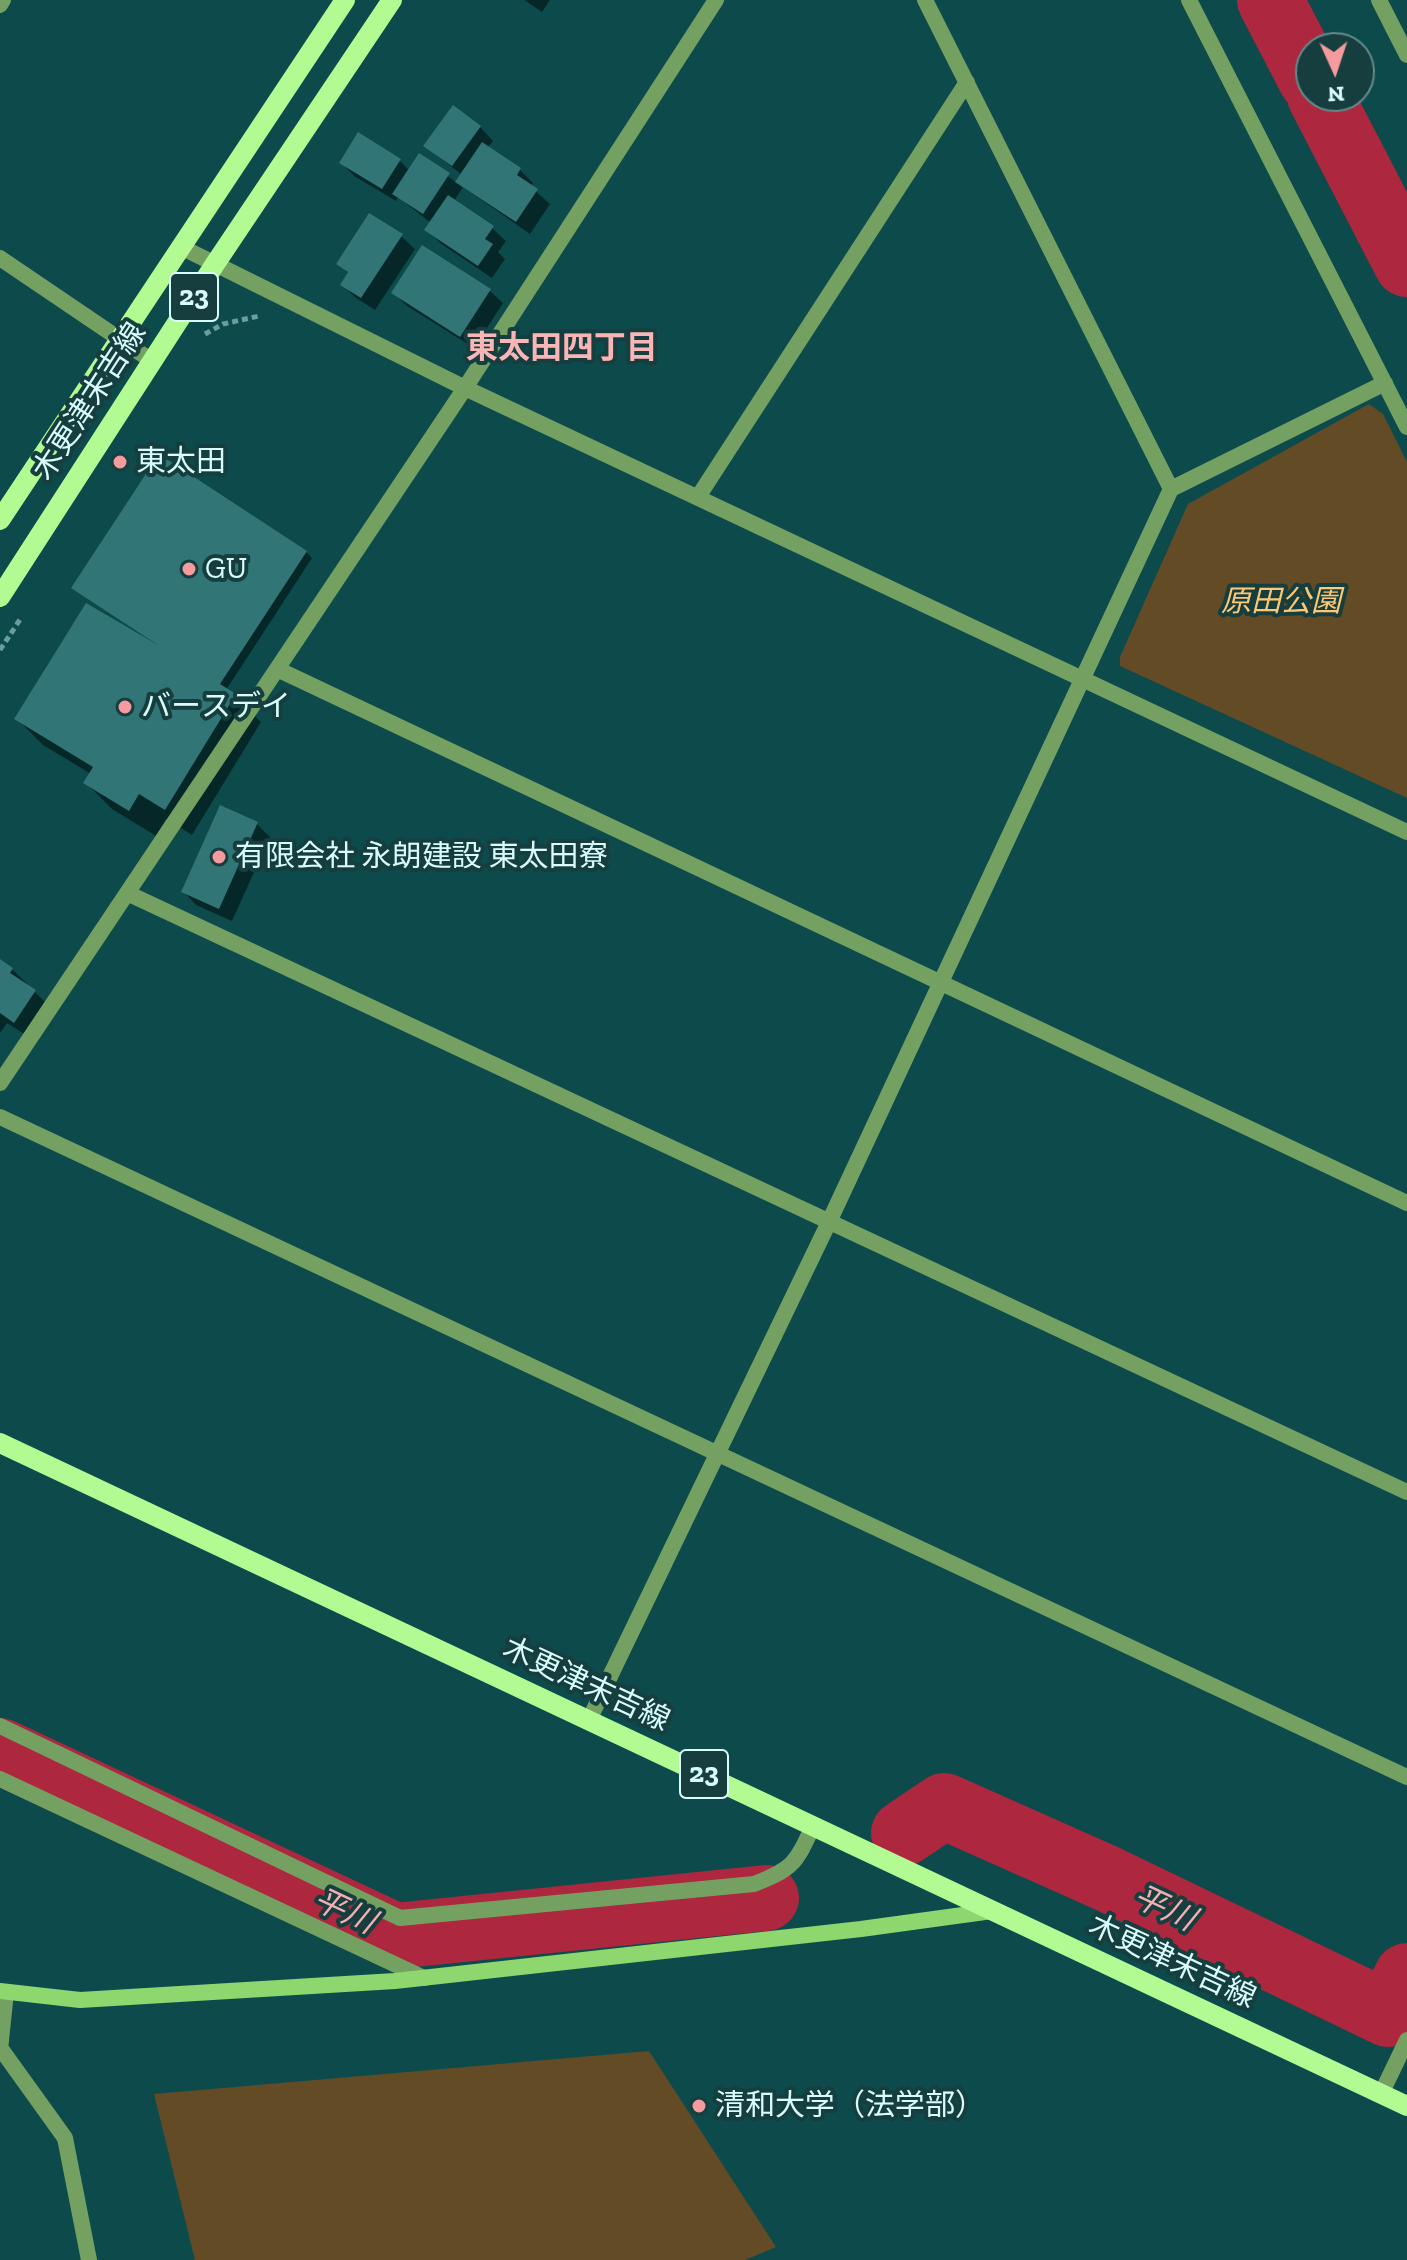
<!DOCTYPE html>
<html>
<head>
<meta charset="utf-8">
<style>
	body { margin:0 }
	#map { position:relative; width:1407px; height:2260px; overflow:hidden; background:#0d4a4c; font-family:"Zilla Slab",serif }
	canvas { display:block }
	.north { position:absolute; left:1295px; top:32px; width:80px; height:80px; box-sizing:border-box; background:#163e3e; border:2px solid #648a8a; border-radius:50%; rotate:177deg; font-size:22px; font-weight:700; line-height:32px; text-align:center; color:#d9fdfd }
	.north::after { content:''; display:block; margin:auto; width:28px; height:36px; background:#f59b9e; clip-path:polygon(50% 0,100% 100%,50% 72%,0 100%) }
</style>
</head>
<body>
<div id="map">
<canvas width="1407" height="2260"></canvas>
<div class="north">N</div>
</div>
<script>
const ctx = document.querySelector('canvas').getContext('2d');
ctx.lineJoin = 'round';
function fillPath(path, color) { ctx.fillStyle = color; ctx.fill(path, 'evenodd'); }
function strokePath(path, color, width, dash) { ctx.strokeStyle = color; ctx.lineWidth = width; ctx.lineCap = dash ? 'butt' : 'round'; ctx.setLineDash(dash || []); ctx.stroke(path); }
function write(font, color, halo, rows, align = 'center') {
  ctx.font = font + ' "Zilla Slab","Noto Sans JP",serif'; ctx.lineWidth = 8; ctx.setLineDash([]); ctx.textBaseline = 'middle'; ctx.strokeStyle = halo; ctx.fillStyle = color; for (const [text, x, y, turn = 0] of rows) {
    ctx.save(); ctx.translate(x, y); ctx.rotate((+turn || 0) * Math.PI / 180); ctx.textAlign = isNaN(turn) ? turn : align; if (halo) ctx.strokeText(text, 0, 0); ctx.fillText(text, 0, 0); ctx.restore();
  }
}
const green = new Path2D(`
	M1369 404 1383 414 1407 462V798L1120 666V657L1188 504Z
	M649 2051 776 2247 745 2260H195L154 2094Z`);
const shadow = new Path2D(`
	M524 0H550L542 12Z
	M480 127 493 141 487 148 520 170 533 183 531 187 550 204 530 234 463 187 454 201 492 228 506 241 498 252 505 259 492 278 440 243 427 229 431 223 398 197 396 201 354 176 341 162 399 160 410 171 420 156 457 183 462 175 426 146Z
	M401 236 415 249 375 310 356 298 343 285 349 274 339 264Z
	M489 290 503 303 474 348 407 306 394 293Z
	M306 552 312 558 226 690 235 696 261 722 192 835 166 819 156 836 112 809 86 783 91 774 43 745 17 719 153 641 73 588Z
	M257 824 270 837 232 921 196 905 183 891Z
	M0 961 12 969 54 1011 35 1041 7 1023 0 1033Z`);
const river = new Path2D(`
	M1270 0 1311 79
	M1320 96 1407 264
	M0 1751 395 1936 766 1898
	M904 1833 944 1806 1106 1878 1388 2014 1407 1976`);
const building = new Path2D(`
	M453 105 481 126 452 166 423 146Z
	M358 132 401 159 382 189 339 163Z
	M482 142 521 168 517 175 538 189 516 222 455 182Z
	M419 153 450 173 423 214 392 194Z
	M448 195 494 226 485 239 493 244 478 266 424 230Z
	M369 213 403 234 361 298 340 285 348 272 336 264Z
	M422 245 491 289 460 337 391 293Z
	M159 454 307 551 220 684 236 694 165 810 139 794 129 811 83 783 93 767 14 719 86 603 158 645 71 588Z
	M220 805 258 822 219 909 181 892Z
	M0 959 13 968 10 973 36 990 14 1023 0 1013Z`);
const path = new Path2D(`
	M205 334 223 324 259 316
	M0 650 21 618`);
const street = new Path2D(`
	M925 0 1171 489
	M1189 0 1407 427
	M1379 0 1407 55
	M0 5 3 0
	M181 247 465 388 1407 832
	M0 258 152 361
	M698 497 967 82
	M277 669 1407 1203
	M127 893 1407 1492
	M0 1083 465 388 716 0
	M0 1117 1407 1777
	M589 1720 829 1222 1171 489 1385 383
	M0 1726 400 1918 754 1884C793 1869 796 1863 813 1826
	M0 1779 424 1978
	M1 2049 65 2138 89 2260
	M0 2050 6 1992
	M1381 2094 1407 2040`);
const secondary = new Path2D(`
	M0 1991 80 2000 395 1981 861 1929 992 1911`);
const primary = new Path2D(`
	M0 520 345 0
	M0 597 215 264 392 0
	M0 1443 1407 2106`);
const markers = [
	[120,462,8,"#f59b9e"],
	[189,569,8,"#f59b9e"],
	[125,707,8,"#f59b9e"],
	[219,857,8,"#f59b9e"],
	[699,2106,8,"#f59b9e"]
];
const shields = [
	[194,297,48],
	[704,1774,48]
];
const shieldNames = [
	["23",194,297],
	["23",704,1774]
];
const streetNames = [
	["木更津末吉線",90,402,-57],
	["木更津末吉線",586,1685,25],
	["木更津末吉線",1172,1962,25]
];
const poiNames = [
	["東太田",136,462],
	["GU",205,569],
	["バースデイ",141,707],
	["有限会社 永朗建設 東太田寮",235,857],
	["清和大学（法学部）",715,2106]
];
const parkNames = [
	["原田公園",1281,602]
];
const neighbourhoodNames = [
	["東太田四丁目",562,349]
];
const waterNames = [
	["平川",1164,1909,25],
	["平川",344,1912,25]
];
fillPath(green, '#634b26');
fillPath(shadow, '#0007');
strokePath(river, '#ad273e', 66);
fillPath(building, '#327577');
strokePath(path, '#6c9d9e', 5, [6, 4]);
strokePath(street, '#74a161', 16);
strokePath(secondary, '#8ed76f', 16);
strokePath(primary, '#b1fb92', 20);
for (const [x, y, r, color] of markers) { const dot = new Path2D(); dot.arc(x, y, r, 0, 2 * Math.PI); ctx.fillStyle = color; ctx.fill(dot); strokePath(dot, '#163e3e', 3); }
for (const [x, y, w] of shields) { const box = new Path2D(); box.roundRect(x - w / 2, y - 24, w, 48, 6); ctx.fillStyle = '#163e3e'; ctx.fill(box); strokePath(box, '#d9fdfd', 2); }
write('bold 28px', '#d9fdfd', null, shieldNames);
write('30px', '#d9fdfd', '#163e3e', streetNames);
write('30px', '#d9fdfd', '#163e3e', poiNames, 'left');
write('italic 30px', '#fdc773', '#163e3e', parkNames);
write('bold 32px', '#fab5b7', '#163e3e', neighbourhoodNames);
write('italic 32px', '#f2aeb0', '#163e3e', waterNames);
</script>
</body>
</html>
